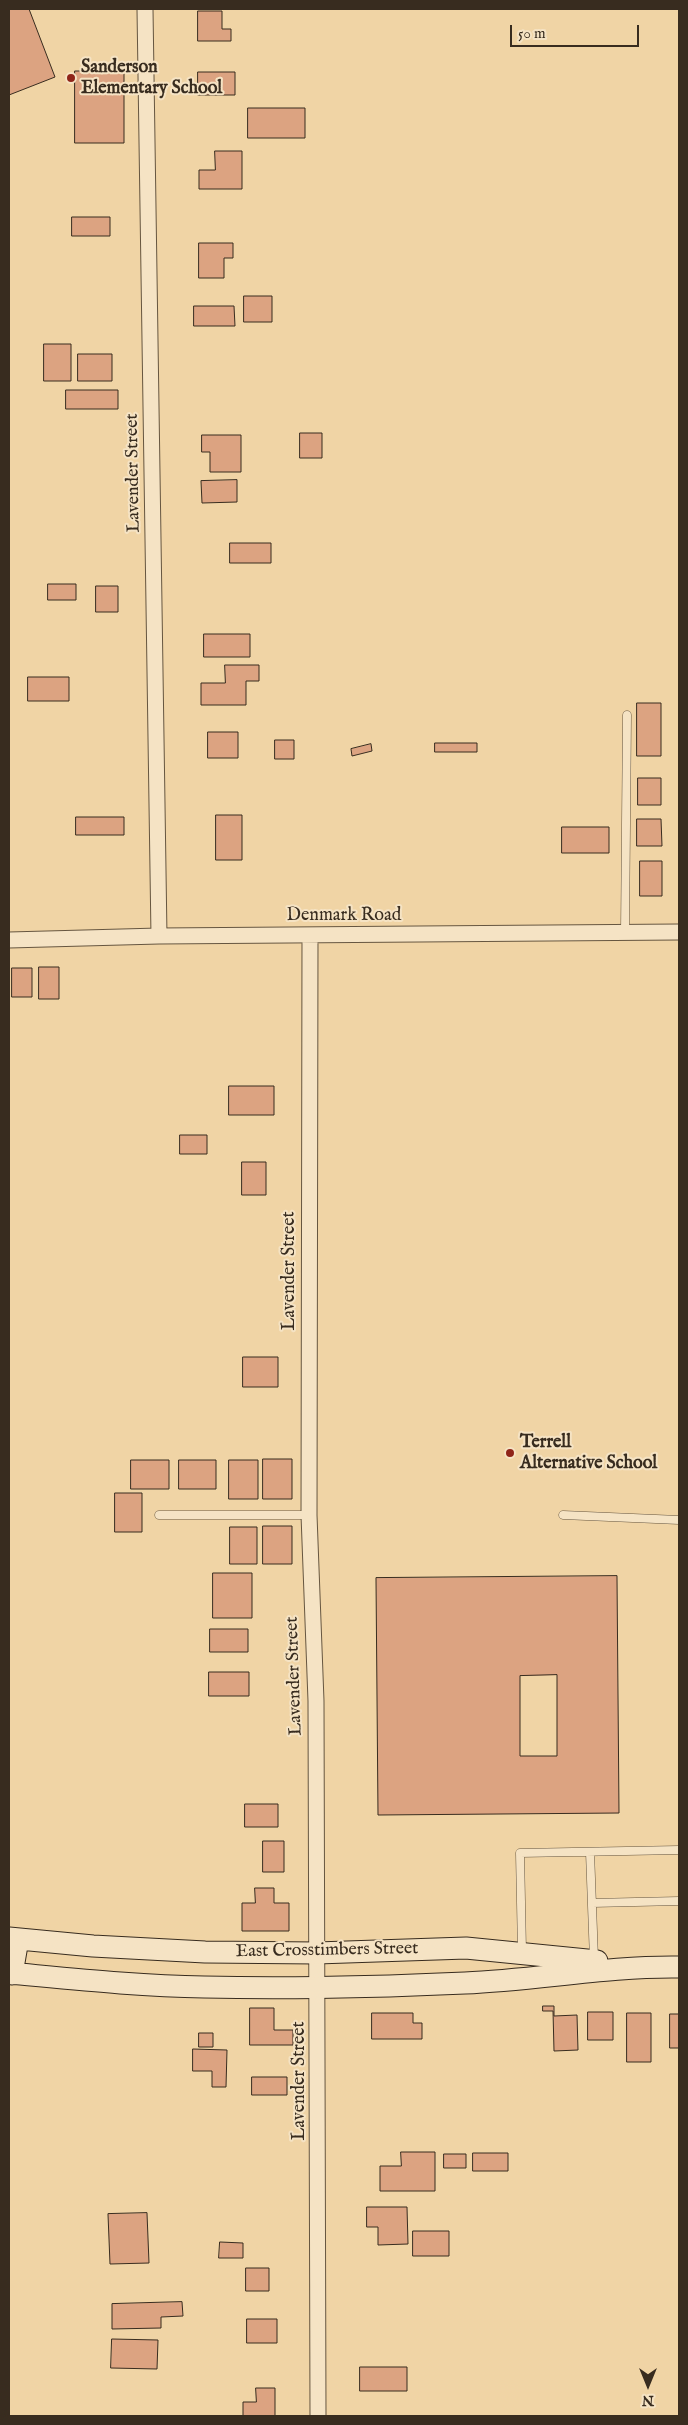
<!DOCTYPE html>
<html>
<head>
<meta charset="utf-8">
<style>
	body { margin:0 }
	#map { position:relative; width:688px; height:2425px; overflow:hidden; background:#f0d4a5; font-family:"IM FELL English",serif }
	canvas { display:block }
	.frame { position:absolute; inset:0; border:10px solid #382c1f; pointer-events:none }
	.north { position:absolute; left:623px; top:2360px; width:50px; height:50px; -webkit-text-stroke:4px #f5e3c4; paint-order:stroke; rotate:180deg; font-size:14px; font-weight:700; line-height:20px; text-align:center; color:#382c1f }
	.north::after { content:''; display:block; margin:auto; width:18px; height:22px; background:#382c1f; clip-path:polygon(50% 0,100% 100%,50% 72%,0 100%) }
	.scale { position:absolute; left:510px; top:25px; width:129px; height:22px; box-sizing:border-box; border:2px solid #382c1f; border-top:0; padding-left:6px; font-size:15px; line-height:18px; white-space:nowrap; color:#382c1f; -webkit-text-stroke:4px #f5e3c4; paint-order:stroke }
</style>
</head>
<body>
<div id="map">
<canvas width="688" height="2425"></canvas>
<div class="frame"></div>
<div class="north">N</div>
<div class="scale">50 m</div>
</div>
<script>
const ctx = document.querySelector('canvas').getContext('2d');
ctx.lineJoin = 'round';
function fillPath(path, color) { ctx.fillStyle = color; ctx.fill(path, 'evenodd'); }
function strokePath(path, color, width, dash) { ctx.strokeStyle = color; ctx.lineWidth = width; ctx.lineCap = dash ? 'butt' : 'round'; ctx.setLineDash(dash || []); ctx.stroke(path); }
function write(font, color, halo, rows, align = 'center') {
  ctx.font = font + ' "IM FELL English",serif'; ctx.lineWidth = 4; ctx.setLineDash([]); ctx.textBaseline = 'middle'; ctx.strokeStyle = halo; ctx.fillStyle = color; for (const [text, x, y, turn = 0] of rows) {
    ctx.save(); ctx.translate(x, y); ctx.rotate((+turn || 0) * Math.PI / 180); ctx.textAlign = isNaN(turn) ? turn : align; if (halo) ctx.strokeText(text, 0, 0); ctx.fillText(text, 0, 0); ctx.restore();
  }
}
const building = new Path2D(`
	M9 9H29L55 77 9 95Z
	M198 11H222V29H231V41H198Z
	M75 71H124V143H75Z
	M198 72H235V95H198Z
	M248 108H305V138H248Z
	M215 151H242V189H199V170H215Z
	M72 217H110V236H72Z
	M199 243H233V258H224V278H199Z
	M244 296H272V322H244Z
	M194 306H234L235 326H194Z
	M44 344H71V381H44Z
	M78 354H112V381H78Z
	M66 390H118V409H66Z
	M300 433H322V458H300Z
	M202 435H241V472H210V452H202Z
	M237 480V502L202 503 201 481Z
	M230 543H271V563H230Z
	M48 584H76V600H48Z
	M96 586H118V612H96Z
	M204 634H250V657H204Z
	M225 665H259V681H246V705H201V683H225Z
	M28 677H69V701H28Z
	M637 703H661V756H637Z
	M208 732H238V758H208Z
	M275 740H294V759H275Z
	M435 743H477V752H435Z
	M371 744 372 751 352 756 351 749Z
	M638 778H661V805H638Z
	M216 815H242V860H216Z
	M76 817H124V835H76Z
	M637 819H661L662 846H637Z
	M562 827H609V853H562Z
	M640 861H662V896H640Z
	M39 967H59V999H39Z
	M12 968H32V997H12Z
	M229 1086H274V1115H229Z
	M180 1135H207V1154H180Z
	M242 1162H266V1195H242Z
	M243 1357H278V1387H243Z
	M263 1459H292V1499H263Z
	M131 1460H169V1489H131Z
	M179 1460H216V1489H179Z
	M229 1460H258V1499H229Z
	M115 1493H142V1532H115Z
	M263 1526H292V1564H263Z
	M230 1527H257V1564H230Z
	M213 1573H252V1618H213Z
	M617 1576 619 1813 378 1815 376 1578ZM557 1675V1756H520V1676Z
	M210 1629H248V1652H210Z
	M209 1672H249V1696H209Z
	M245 1804H278V1827H245Z
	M263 1841H284V1872H263Z
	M255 1888H274V1903H289V1931H242V1903H255Z
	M543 2006H554V2016L577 2015 578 2050 554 2051 553 2011H543Z
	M250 2008H274V2030H293V2045H250Z
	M588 2012H613V2040H588Z
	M372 2013H413V2023H422V2039H372Z
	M627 2013H651V2062H627Z
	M670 2014H679V2048H670Z
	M199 2033H213V2047H199Z
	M193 2049 227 2050 226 2087H212V2071H193Z
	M252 2077H287V2095H252Z
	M401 2152H435V2191H380V2166H401Z
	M473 2153H508V2171H473Z
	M444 2154H466V2168H444Z
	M367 2207H407L408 2244 378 2245V2227H367Z
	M147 2213 149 2263 110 2264 108 2214Z
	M413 2231H449V2256H413Z
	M220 2242 243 2243V2258H219Z
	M246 2268H269V2291H246Z
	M182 2302 183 2316 161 2317V2328L112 2329V2304Z
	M247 2319H277V2343H247Z
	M112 2339 158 2340 157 2369 111 2368Z
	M360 2367H407V2391H360Z
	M256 2388H275V2416H243V2402H256Z`);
const service = new Path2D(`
	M625 933 627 715
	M159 1515H309
	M563 1515 679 1520
	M590 1852 594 1959
	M592 1903 679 1901
	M522 1951 520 1853 679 1850`);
const minor = new Path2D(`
	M145 9 159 936
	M310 935 309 1515 316 1701 318 2416
	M9 940 159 936 679 932`);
const secondary = new Path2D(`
	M9 1938 93 1946 205 1952 317 1953 466 1948 597 1961
	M9 1973C74 1979 139 1986 204 1987 291 1989 378 1987 465 1983 537 1980 607 1966 679 1967
	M12 1974 18 1939`);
const markers = [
	[71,78,5,"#8f2418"],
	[510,1453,5,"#8f2418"]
];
const poiNames = [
	["Sanderson",81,68],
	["Elementary School",81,89],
	["Terrell",520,1443],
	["Alternative School",520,1464]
];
const streetNames = [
	["Lavender Street",134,473,-91],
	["Denmark Road",344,916],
	["Lavender Street",290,1271,-90],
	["Lavender Street",295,1676,-92],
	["East Crosstimbers Street",327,1951,-1],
	["Lavender Street",300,2081,-90]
];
fillPath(building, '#dca381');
strokePath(building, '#382c1f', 1);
strokePath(service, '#665640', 9);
strokePath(minor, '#665640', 17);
strokePath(secondary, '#382c1f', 23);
strokePath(service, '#f5e3c4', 8);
strokePath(minor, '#f5e3c4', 15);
strokePath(secondary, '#f5e3c4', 21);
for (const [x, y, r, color] of markers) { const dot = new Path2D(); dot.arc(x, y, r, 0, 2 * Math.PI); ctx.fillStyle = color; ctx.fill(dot); strokePath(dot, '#f5e3c4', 2); }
write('bold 18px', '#382c1f', '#f5e3c4', poiNames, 'left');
write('18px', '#382c1f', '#f5e3c4', streetNames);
</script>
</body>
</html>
